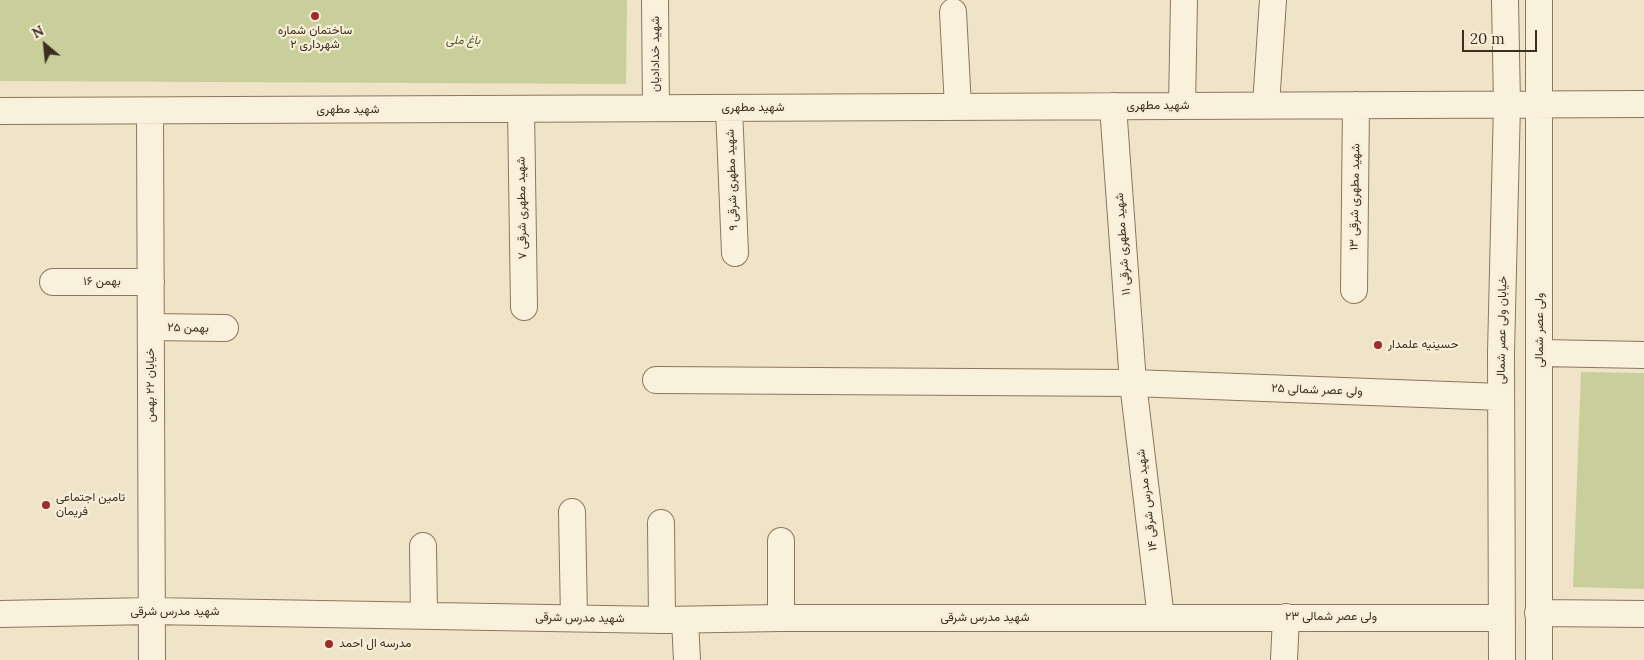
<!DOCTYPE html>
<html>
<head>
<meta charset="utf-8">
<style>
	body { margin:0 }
	#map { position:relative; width:1644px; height:660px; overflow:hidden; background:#f0e4c8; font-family:Lora,serif }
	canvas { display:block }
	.north { position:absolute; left:20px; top:20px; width:50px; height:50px; -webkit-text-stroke:4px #f7eed8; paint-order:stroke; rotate:332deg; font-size:14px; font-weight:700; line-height:20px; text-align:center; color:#3d2e20 }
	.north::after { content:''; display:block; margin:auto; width:18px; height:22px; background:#3d2e20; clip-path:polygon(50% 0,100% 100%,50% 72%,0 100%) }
	.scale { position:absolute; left:1462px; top:30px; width:75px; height:22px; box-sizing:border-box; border:2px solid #3d2e20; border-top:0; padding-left:6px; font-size:15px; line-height:18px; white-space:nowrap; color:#3d2e20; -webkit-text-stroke:4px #f7eed8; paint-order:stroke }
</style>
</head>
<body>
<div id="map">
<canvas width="1644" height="660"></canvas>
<div class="north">N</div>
<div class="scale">20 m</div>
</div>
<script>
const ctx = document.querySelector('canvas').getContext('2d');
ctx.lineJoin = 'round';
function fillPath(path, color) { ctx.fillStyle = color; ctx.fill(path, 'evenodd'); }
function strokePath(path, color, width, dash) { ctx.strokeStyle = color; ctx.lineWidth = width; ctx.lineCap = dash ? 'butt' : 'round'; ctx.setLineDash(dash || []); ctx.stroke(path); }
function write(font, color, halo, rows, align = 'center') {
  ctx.font = font + ' Lora,Vazirmatn,serif'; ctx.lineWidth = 4.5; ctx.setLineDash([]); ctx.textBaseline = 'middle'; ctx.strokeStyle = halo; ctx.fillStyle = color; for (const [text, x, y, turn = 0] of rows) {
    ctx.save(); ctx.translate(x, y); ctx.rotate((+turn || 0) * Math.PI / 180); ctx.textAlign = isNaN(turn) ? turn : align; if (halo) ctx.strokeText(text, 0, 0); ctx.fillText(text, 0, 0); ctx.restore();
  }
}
const green = new Path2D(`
	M0 0H627L626 84 0 81Z
	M1581 372 1644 373V589L1573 587Z`);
const minor = new Path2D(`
	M655 0 656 108
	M953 12 958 107
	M1266 105 1273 0
	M1113 106 1133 383 1161 618
	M1182 106 1184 0
	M729 108 735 253
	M521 109 524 307
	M0 111 1644 104
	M150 111 152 660
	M53 282H151
	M1354 290 1356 105
	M151 327 225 328
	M1540 353 1644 355
	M656 380 1133 383 1501 397
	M572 512 574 618
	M661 523 662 620
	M781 541V618
	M423 546 424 615
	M1538 613 1644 614
	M0 614 151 611 662 620 781 618H1502
	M685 620 687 660
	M1284 660 1286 617
	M1502 660 1501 353 1507 104 1505 0
	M1539 660V0`);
const markers = [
	[315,16,5,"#9e2a2b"],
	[1378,345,5,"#9e2a2b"],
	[46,505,5,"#9e2a2b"],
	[329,644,5,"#9e2a2b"]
];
const poiNames = [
	["ساختمان شماره",315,31,"center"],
	["۲ شهرداری",315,45,"center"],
	["حسینیه علمدار",1388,345],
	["تامین اجتماعی",56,498],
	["فریمان",56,512],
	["مدرسه ال احمد",339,644]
];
const parkNames = [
	["باغ ملی",463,41]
];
const streetNames = [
	["شهید خدادادیان",656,54,-90],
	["شهید مطهری",1158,106],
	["شهید مطهری",753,108],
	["شهید مطهری",348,110],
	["شهید مطهری شرقی ۹",732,180,-92],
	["شهید مطهری شرقی ۱۳",1355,197,-89],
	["شهید مطهری شرقی ۷",522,208,-91],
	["شهید مطهری شرقی ۱۱",1123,244,-94],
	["بهمن ۱۶",102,282],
	["بهمن ۲۵",188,328,1],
	["خیابان ولی عصر شمالی",1502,330,-89],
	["ولی عصر شمالی",1540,330,-90],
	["خیابان ۲۲ بهمن",151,385,-90],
	["ولی عصر شمالی ۲۵",1317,390,2],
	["شهید مدرس شرقی ۱۴",1147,500,-97],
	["شهید مدرس شرقی",175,612],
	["ولی عصر شمالی ۲۳",1331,617],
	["شهید مدرس شرقی",580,618,1],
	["شهید مدرس شرقی",985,618]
];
fillPath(green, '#c9cf9b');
strokePath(minor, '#8d765c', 28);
strokePath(minor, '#faf1dc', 26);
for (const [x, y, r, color] of markers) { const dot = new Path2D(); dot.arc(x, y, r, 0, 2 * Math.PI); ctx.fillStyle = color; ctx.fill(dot); strokePath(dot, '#f7eed8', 2); }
write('12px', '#3d2e20', '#f7eed8', poiNames, 'left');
write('italic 12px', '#4d5a26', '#f7eed8', parkNames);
write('12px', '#3d2e20', '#f7eed8', streetNames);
</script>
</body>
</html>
